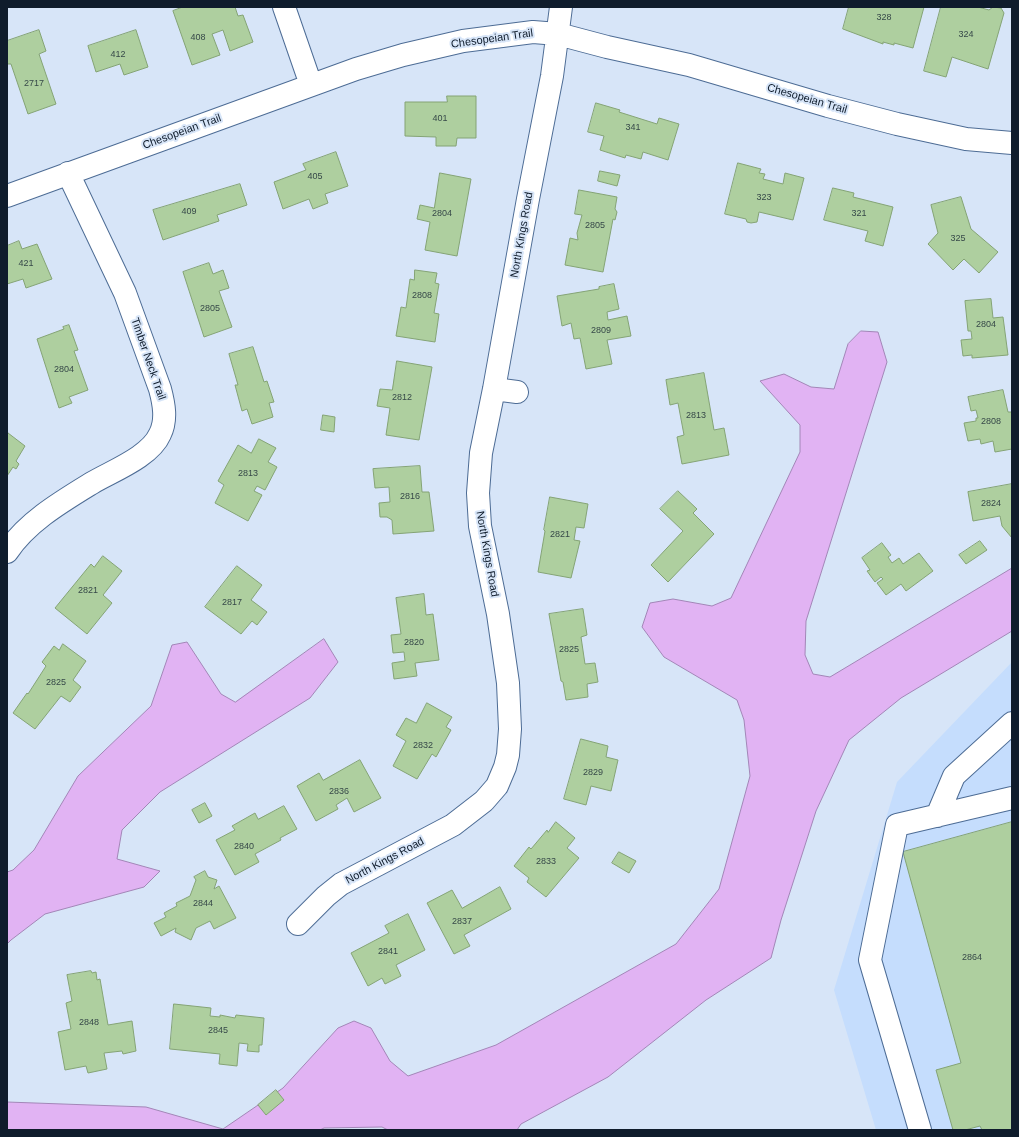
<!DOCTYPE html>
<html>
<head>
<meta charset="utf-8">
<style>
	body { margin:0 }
	#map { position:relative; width:1019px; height:1137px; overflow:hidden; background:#d7e5f8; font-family:Arial,sans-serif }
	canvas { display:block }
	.frame { position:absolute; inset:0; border:8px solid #0f1c2c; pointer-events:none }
</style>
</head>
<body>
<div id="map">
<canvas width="1019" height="1137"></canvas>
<div class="frame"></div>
</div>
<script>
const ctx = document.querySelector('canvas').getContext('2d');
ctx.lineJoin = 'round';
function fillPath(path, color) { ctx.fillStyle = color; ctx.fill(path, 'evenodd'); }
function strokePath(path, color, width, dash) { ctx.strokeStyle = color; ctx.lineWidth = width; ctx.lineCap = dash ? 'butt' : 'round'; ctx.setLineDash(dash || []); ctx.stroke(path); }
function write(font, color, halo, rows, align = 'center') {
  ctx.font = font + ' Arial,sans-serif'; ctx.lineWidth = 4; ctx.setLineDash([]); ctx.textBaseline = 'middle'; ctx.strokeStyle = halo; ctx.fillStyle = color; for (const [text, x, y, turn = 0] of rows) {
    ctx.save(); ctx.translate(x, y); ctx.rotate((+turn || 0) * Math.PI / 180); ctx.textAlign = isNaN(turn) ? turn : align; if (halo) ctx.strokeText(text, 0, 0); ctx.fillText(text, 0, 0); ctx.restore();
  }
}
const built = new Path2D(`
	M1012 662V1130H876L834 990 897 782Z`);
const water = new Path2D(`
	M861 331 878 332 887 362 806 621 805 655 813 674 830 677 1012 568V631L901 698 849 740 816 811 781 920 771 958 706 1000 608 1077 521 1124 517 1130H388L382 1127 324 1128 320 1130H7V1102L146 1107 223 1129 283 1088 338 1028 354 1021 371 1028 390 1061 408 1076 496 1045 676 944 719 889 750 776 744 720 737 700 664 657 642 627 650 603 673 599 712 606 731 598 800 452V425L760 381 784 374 811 387 834 389 848 344Z
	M324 639 338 662 310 698 160 792 122 830 117 859 160 871 144 887 45 914 11 940 7 944V872L13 870 34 850 78 776 151 706 172 645 187 642 221 694 235 702Z`);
const building = new Path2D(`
	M183 7H235L238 16 243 15 253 42 230 51 223 30 212 34 220 55 192 65 173 11Z
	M849 7H924L913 48 894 43V45L883 42V44L843 29Z
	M941 7H978L989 10 993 7 1001 8 1004 13 988 69 952 57 946 77 924 71Z
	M39 30 46 51 39 54 56 104 28 114 11 64H7V41Z
	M136 30 148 67 124 75 120 64 96 72 88 46Z
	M447 96H476V138H457L456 146H436V137L405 136V102H447Z
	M596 103 620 110 619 112 657 124 659 118 679 124 668 160 643 152 641 159 626 155 625 158 600 150 604 136 588 132Z
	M336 152 348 186 325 194 328 203 313 209 309 199 283 209 274 182 306 170 303 164Z
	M738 163 761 169 759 173 765 174 763 179 783 184 785 173 804 178 793 220 759 212 757 222 751 223 747 222 746 219 725 214Z
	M600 171 620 175 617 186 598 181Z
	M440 173 471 179 457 256 425 250 430 222 417 219 420 205 434 208Z
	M240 184 247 205 217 215 219 221 163 240 153 210Z
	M833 188 854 193 853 197 893 207 883 246 865 241 868 231 824 220Z
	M579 190 617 197 615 209 617 212 615 220 613 219 603 272 565 265 570 238 578 240 577 233 582 215 575 214Z
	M961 197 971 229 998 252 979 273 964 259 953 270 928 244 938 233 931 205Z
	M19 241 22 249 37 244 52 279 26 288 23 279 7 284V246Z
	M209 263 213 274 223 270 229 288 219 291 232 327 204 337 183 272Z
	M415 270 437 273 435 283 439 284 434 313 439 314 435 342 396 336 401 307 406 308 410 279 414 280Z
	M614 284 619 309 607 312 608 320 627 316 631 336 607 340 612 364 586 369 580 338 574 339 571 323 562 326 557 296 599 289V287Z
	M991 299 993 318 1003 317 1008 355 972 358V355L963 356 961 340 972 339 971 331H968L965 301Z
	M69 325 78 350 74 351 88 390 69 397 72 403 59 408 37 339 64 329 63 327Z
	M253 347 264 382 267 381 274 402 269 403 273 417 252 424 247 409 242 411 235 385H238L229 354Z
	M397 361 432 367 419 440 386 435 390 408 377 406 380 389 392 390Z
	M704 373 714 430 724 428 729 455 682 464 677 437 684 435 678 403 670 405 666 380Z
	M1003 390 1008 412H1012V449L995 452 993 441 981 444 980 439 968 441 964 423 976 421V418H978L976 410 971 411 968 397Z
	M323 415 335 417 334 432 321 430Z
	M8 433 25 446 16 461 19 464 16 469 13 467 7 476V434Z
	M259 439 276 448 268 462 277 467 265 490 257 486 254 491 262 495 248 521 215 503 224 485 218 481 238 445 251 453Z
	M420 466 422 492H429L434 531 393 534 392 520 387 517H380L379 503 390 502 389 487 375 488 373 469Z
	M1012 484V538L1002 526 1000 516 973 521 968 492Z
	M678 491 697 509 693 513 714 534 668 582 651 565 683 531 660 509Z
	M550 497 588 504 584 528 576 527 574 540 580 541 571 578 538 572 545 531 544 530Z
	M980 541 987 550 966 564 959 555Z
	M882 543 891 555 888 557 892 563 899 558 903 564 919 553 933 571 906 591 901 584 886 595 877 583 883 579 881 577 875 582 867 571 870 570 862 558Z
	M103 556 122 571 103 595 112 603 87 634 55 608 91 564 94 567Z
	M237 566 262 585 251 600 267 612 257 625 252 621 241 634 205 607Z
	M424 594 426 615 433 614 439 660 415 663 417 676 394 679 392 663 405 661 404 652 393 653 391 635 401 634 396 598Z
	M583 609 587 635 581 637 585 664 595 663 598 682 587 684 588 697 566 700 563 682 561 681 549 614Z
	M63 644 86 661 73 680 81 687 70 702 61 696 35 729 13 713 27 693 28 694 46 666 42 662 54 646 59 650Z
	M427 703 452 717 446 727 451 730 436 757 432 754 417 779 393 766 406 741 396 735 406 718 416 723Z
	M581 739 608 746 606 757 618 760 611 791 591 786 586 805 564 799Z
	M360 760 381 798 354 812 347 798 336 805 338 809 316 821 297 786 319 773 323 780Z
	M205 803 212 816 199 823 192 810Z
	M284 806 297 829 280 838 281 840 255 854 259 862 235 875 216 840 235 830 232 826 255 813 258 819Z
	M556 822 575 838 567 848 579 858 546 897 527 882 529 878 514 866 529 847 531 849 547 830 548 832Z
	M1012 822V1130H982L980 1126 965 1130H953L936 1070 961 1063 903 852Z
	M619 852 636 861 629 873 612 863Z
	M205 871 208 877 217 880 214 889 219 886 236 918 214 929 210 921 196 928 191 940 175 932 176 928 161 936 154 923 166 917 164 913 177 906 176 903 190 896 196 880 194 877Z
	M500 887 511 909 464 935 470 946 454 954 427 903 452 890 462 908Z
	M408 914 425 950 396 965 401 976 385 984 382 978 368 986 351 953 389 933 385 926Z
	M91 971 92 973 96 972 97 980 100 979 108 1025 132 1021 136 1051 123 1054 122 1051 104 1053 107 1069 88 1073 86 1066 65 1070 58 1032 71 1029 66 1003 72 1001 67 975Z
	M174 1004 211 1008 210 1016 220 1017V1015L235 1018 236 1015 264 1018 262 1045H259V1052L247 1051 248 1044 239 1043 237 1066 219 1064 220 1054 170 1049Z
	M276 1090 284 1100 266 1115 258 1105Z`);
const minor = new Path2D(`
	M284 7 311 85
	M7 196 356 69 403 55 463 41 533 32 558 34 607 47 689 65 828 106 897 124 966 139 1012 143
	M494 389 517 392
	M7 552C27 522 61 502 92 483 112 471 150 457 160 434 167 420 164 404 160 389L125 293 68 173
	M937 816 954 776 1012 723
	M298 924 326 896 341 884 453 825 484 801 497 786 505 767 508 755 510 729 508 683 498 614 480 526 478 493 481 453 494 389 528 199 552 76 561 7
	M920 1130 870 960 897 825 1012 798`);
const numberNames = [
	["328",884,18],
	["324",966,35],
	["408",198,38],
	["412",118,55],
	["2717",34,84],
	["401",440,119],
	["341",633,128],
	["405",315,177],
	["323",764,198],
	["409",189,212],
	["2804",442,214],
	["321",859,214],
	["2805",595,226],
	["325",958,239],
	["421",26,264],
	["2808",422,296],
	["2805",210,309],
	["2804",986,325],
	["2809",601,331],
	["2804",64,370],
	["2812",402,398],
	["2813",696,416],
	["2808",991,422],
	["2813",248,474],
	["2816",410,497],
	["2824",991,504],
	["2821",560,535],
	["2821",88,591],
	["2817",232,603],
	["2820",414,643],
	["2825",569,650],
	["2825",56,683],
	["2832",423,746],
	["2829",593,773],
	["2836",339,792],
	["2840",244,847],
	["2833",546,862],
	["2844",203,904],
	["2837",462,922],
	["2841",388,952],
	["2864",972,958],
	["2848",89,1023],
	["2845",218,1031]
];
const streetNames = [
	["Chesopeian Trail",492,39,-8],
	["Chesopeian Trail",807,99,16],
	["Chesopeian Trail",182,132,-20],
	["North Kings Road",522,235,-80],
	["Timber Neck Trail",148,359,71],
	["North Kings Road",487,554,80],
	["North Kings Road",385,861,-28]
];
fillPath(built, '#c5ddfd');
fillPath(water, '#e1b3f3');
strokePath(water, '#a286b7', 1);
fillPath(building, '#aecf9f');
strokePath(building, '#84a375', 1);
strokePath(minor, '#4d6c95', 24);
strokePath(minor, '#fff', 22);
write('9px', '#374949', null, numberNames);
write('11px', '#0f1c2c', '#d7e5f8', streetNames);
</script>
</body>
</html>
